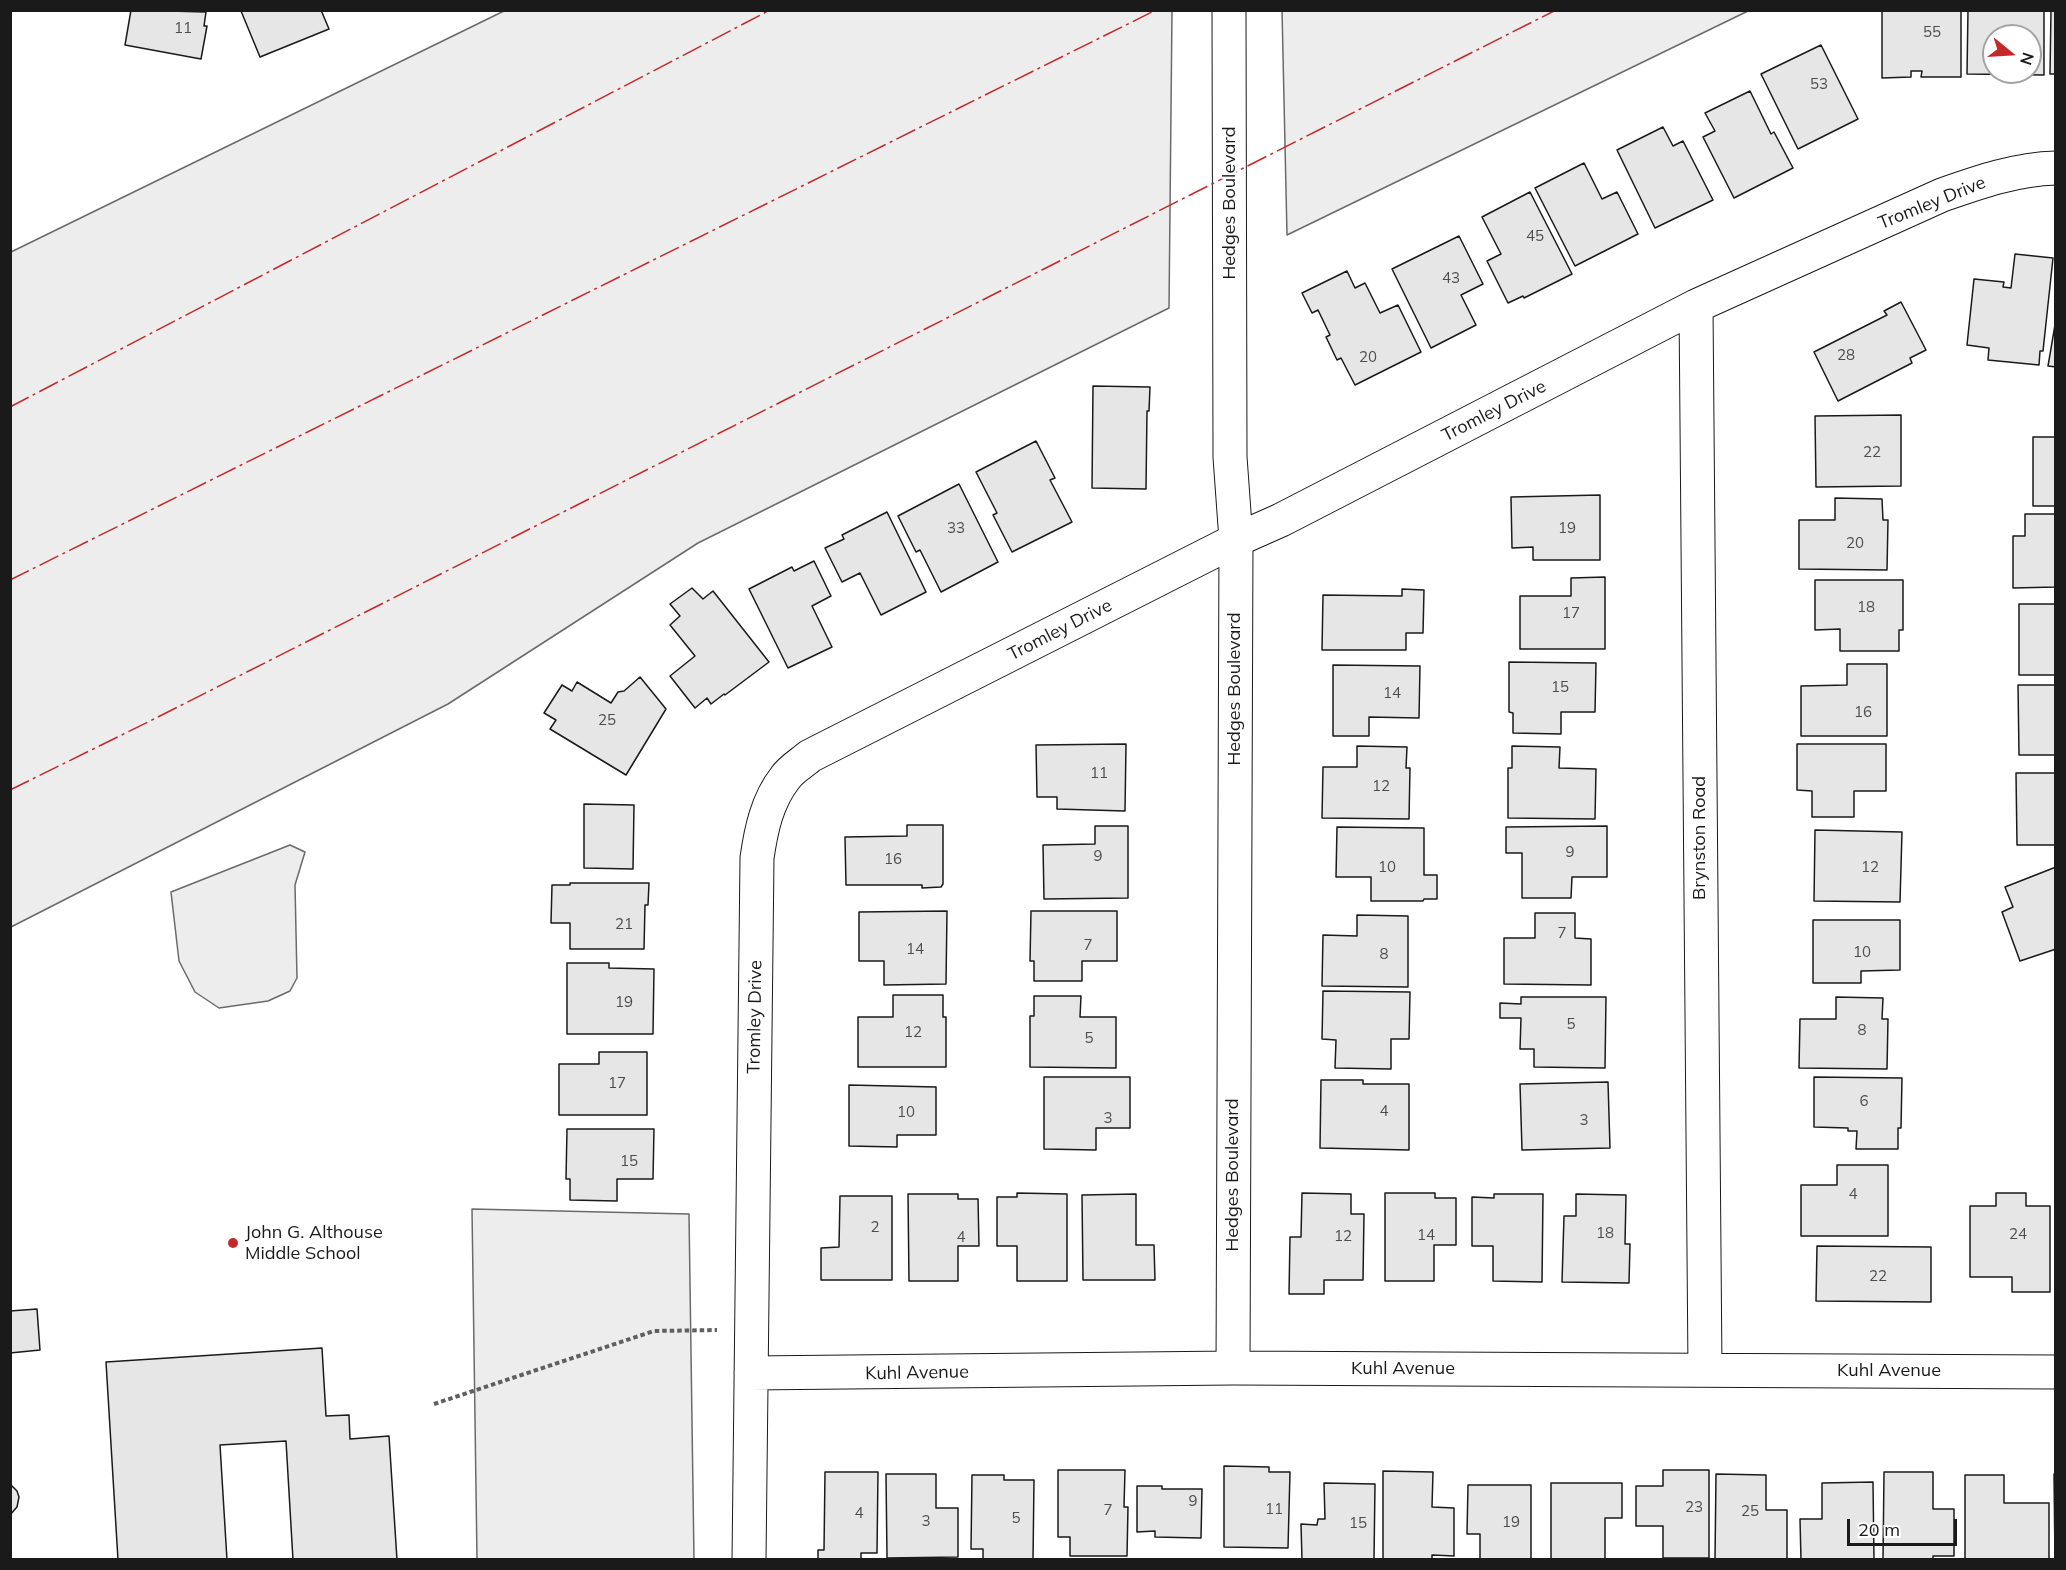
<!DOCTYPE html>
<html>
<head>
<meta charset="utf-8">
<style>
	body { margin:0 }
	#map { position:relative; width:2066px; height:1570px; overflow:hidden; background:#fff; font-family:Mulish,sans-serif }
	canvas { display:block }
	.frame { position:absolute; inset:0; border:12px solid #1a1a1a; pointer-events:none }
	.north { position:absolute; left:1982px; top:24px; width:60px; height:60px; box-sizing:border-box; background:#fff; border:2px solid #a3a3a3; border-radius:50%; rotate:108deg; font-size:16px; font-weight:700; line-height:24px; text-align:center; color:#1a1a1a }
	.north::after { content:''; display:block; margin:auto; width:21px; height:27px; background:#c62828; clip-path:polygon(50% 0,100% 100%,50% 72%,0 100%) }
	.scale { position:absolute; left:1847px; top:1519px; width:110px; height:27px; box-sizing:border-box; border:3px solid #1a1a1a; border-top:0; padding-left:8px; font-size:18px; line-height:21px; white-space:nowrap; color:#1a1a1a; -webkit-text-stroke:4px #fff; paint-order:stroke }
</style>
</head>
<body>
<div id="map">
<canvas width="2066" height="1570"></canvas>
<div class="frame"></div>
<div class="north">N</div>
<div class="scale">20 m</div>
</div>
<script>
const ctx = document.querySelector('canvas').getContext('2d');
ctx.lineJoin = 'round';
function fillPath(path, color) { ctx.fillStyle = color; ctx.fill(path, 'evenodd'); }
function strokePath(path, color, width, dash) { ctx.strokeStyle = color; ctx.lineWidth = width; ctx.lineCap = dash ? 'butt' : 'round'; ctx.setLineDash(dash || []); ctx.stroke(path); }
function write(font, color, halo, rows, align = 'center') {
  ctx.font = font + ' Mulish,sans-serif'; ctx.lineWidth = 4.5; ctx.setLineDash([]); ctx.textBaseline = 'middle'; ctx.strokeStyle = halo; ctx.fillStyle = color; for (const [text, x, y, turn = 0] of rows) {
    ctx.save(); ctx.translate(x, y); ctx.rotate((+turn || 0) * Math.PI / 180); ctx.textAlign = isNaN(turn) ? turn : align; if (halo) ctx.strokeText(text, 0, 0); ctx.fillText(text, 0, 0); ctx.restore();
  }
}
const built = new Path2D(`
	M506 10 1172 11 1169 308 698 543 448 704 11 927V252Z
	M1282 10H1748V11L1287 235Z
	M290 845 305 852 295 885 297 978 290 991 268 1001 219 1008 195 992 179 961 171 892Z
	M472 1209 689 1214 694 1559H477Z`);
const building = new Path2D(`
	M131 10 206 12 204 26H207L201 59 125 45Z
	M243 10H321L329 29 260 57 241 11Z
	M1882 10H1961V77H1921L1922 71H1911V77L1882 78Z
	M1968 10H2044V75L1967 74ZM1994 36H2030V72H1994Z
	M2051 10H2056V74H2050Z
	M1821 45 1858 119 1798 149 1761 74Z
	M1750 91 1771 134 1774 132 1793 168 1734 198 1703 137 1715 131 1705 113Z
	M1663 127 1673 146 1683 141 1713 200 1655 228 1617 150Z
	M1584 163 1602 199 1617 192 1638 234 1575 266 1535 188Z
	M1530 192 1572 274 1524 298 1523 296 1508 303 1487 261 1501 254 1482 217Z
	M1459 236 1483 284 1461 295 1476 325 1431 348 1392 269Z
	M2015 254 2053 258 2043 351H2040L2039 365 1988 360 1989 348 1967 345 1974 279 2004 282 2003 287 2011 288Z
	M1347 271 1355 288 1365 283 1380 313 1398 305 1421 352 1355 385 1341 358 1337 360 1326 337 1330 335 1318 310 1312 313 1302 293Z
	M1901 302 1926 350 1910 358 1912 363 1838 401 1814 352 1887 315 1884 311Z
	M2056 319V367L2048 366Z
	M1093 386 1150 387 1149 411H1147L1146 489 1092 488Z
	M1901 415V486L1816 487 1815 416Z
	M2033 437H2056V506H2033Z
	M1036 441 1055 478 1050 480 1072 522 1012 552 993 515 997 513 976 472Z
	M959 484 998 562 941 592 920 550 916 552 898 516Z
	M1600 495V560H1533V547L1512 548 1511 497Z
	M1835 498 1882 499 1883 520H1888L1887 570 1799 569V520H1835Z
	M887 512 926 592 881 615 860 573 842 582 825 548 844 539 842 535Z
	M2025 514H2056V587L2013 588V536H2025Z
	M814 561 831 596 812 606 832 647 788 668 749 589 792 567 794 571Z
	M1605 577V649H1520V596H1571V578Z
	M1815 580H1903V630H1899V651H1840V629L1815 630Z
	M692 588 703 599 713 591 769 662 725 695 724 694 711 704 707 698 695 708 670 676 695 656 670 625 680 616 670 604Z
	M1402 589 1424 590 1423 633H1406V650H1322L1323 595 1402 596Z
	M2019 604H2056V675H2019Z
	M1509 662 1596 663 1595 712H1561V734L1513 733V713L1509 712Z
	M1847 664H1887V736H1801V686L1847 685Z
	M1333 665 1420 666 1419 718 1369 717V736H1333Z
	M640 677 666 709 626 775 550 729 556 720 544 713 562 685 572 691 577 682 611 703 618 692 624 691Z
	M2018 685H2056V755H2019Z
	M1126 744 1125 811 1057 809V797H1037L1036 745Z
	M1797 744H1886V791H1854V817H1812V791L1797 790Z
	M1357 746 1407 747 1406 768H1410L1409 819 1322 818 1323 767H1357Z
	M1512 746 1560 747 1559 768 1596 769 1595 819 1508 818V768H1512Z
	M2016 773H2056V845H2017Z
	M584 804 634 805 633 869 584 868Z
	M907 825H943V884L941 887 922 888V885H846L845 837 907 836Z
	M1095 826H1128V898L1044 899 1043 845 1095 844Z
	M1607 826V877H1572L1571 898H1522V853H1506V827Z
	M1337 827 1424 828V875H1437V899H1424L1423 901H1371V877H1336Z
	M1815 830 1902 832 1900 902 1814 901Z
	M2056 867V949L2020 961 2002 912 2013 907 2005 887Z
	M570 883H649L648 905H645L644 949H570V923H551L552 885H570Z
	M947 911 946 984 884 985V961H859V912Z
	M1031 911H1117V961H1082V981H1034V961H1030Z
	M1535 913H1575V938L1591 939V985L1504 984V938H1535Z
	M1357 915 1408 916V987L1322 986 1323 935 1357 936Z
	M1813 920H1900V970L1861 971V983H1813Z
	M567 963H609V968L654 969 653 1034H567Z
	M1323 991 1410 992 1409 1039H1391V1069L1335 1068 1336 1040 1322 1039Z
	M893 995H943V1017H946V1067H858V1017H893Z
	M1034 996H1081L1080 1017H1116V1068L1030 1067V1016H1034Z
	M1521 997H1606L1605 1068 1534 1067V1049H1520L1521 1018H1500V1003L1521 1004Z
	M1836 997 1883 998 1882 1019H1888L1887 1069 1799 1068 1800 1019H1836Z
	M599 1052H647V1115H559V1064H599Z
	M1044 1077H1130V1128H1096V1150L1044 1149Z
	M1814 1077 1902 1078 1901 1128H1898V1149H1856L1857 1131H1848V1128L1814 1127Z
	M1321 1080H1363V1084H1409V1150L1320 1148Z
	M1608 1082 1610 1148 1522 1150 1520 1084Z
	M849 1085 936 1087V1135H897V1147L849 1146Z
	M567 1129H654L653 1179H617V1201L570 1200V1179H566Z
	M1837 1165H1888V1236H1801V1185H1837Z
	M1017 1193 1067 1194V1281H1017V1246H997V1197H1017Z
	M1302 1193 1351 1194V1214H1364L1363 1280H1324V1294H1289L1290 1237H1301Z
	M1385 1193H1435V1198H1456V1245H1434V1281H1385Z
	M1996 1193H2026V1206H2050V1292H2012V1277H1970V1206H1996Z
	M908 1194H958V1199H978L979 1246H958V1281H909Z
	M1136 1194V1245H1154L1155 1280H1083L1082 1195Z
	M1494 1194H1543L1542 1282 1493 1281V1246H1472V1197L1494 1198Z
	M1576 1194 1626 1195 1625 1244H1630L1629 1283 1562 1282 1564 1216H1576Z
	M840 1196H892V1280H821V1248L839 1247Z
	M1817 1246 1931 1247V1302L1816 1301Z
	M37 1309 40 1350 10 1353V1311Z
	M322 1348 326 1416 349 1415 350 1439 389 1436 397 1560H293L286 1441 220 1445 227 1560H118L106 1362Z
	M1224 1466 1269 1467V1472H1290L1288 1548 1224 1547Z
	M1058 1470H1125L1124 1507H1128L1127 1556H1070V1537H1058Z
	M1663 1470H1709V1558H1663V1526H1636V1486H1663Z
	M1383 1471 1433 1472 1432 1507 1454 1508V1556L1432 1555V1559H1383Z
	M825 1472H878L877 1553H861V1560H818V1550H824Z
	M1884 1472H1933V1509H1954V1556H1933V1560L1883 1559Z
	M886 1474H936V1508H958V1557L887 1558Z
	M1716 1474 1766 1475V1510H1787V1560H1715Z
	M2054 1474H2056V1560H2055Z
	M972 1475H1004V1480H1034L1033 1560H983V1549H971Z
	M1965 1475H2004V1503H2049V1560H1965Z
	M1873 1482 1874 1560H1801L1800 1519H1822V1483Z
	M1324 1483 1375 1484 1374 1560H1302L1301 1524 1317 1525 1318 1519H1325Z
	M1551 1483H1622V1518H1605V1560H1551Z
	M10 1484 17 1491 19 1497 17 1507 10 1515Z
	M1468 1485H1531V1560H1480V1534H1467Z
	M1137 1486H1162V1489H1202L1201 1538 1155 1537V1531L1137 1532Z`);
const path = new Path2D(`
	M434 1404 654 1331 717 1330`);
const minor = new Path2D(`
	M1229 10 1230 457 1236 540 1233 1368
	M1696 306 1705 1369
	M751 1373 1233 1368 2056 1372
	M749 1560 757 858C761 830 767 801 785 778 791 769 802 763 810 756L1236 540 1281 520 1696 306 1942 195C1979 182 2016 169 2056 168`);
const power = new Path2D(`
	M10 407 770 10
	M10 580 1156 10
	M10 790 148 722 1556 10`);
const markers = [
	[233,1243,6,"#c62828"]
];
const numberNames = [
	["11",183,28],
	["55",1932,32],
	["53",1819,84],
	["45",1535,236],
	["43",1451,278],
	["28",1846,355],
	["20",1368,357],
	["22",1872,452],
	["33",956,528],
	["19",1567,528],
	["20",1855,543],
	["18",1866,607],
	["17",1571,613],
	["15",1560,687],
	["14",1392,693],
	["16",1863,712],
	["25",607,720],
	["11",1099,773],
	["12",1381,786],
	["9",1570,852],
	["9",1098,856],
	["16",893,859],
	["10",1387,867],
	["12",1870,867],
	["21",624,924],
	["7",1562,933],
	["7",1088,945],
	["14",915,949],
	["10",1862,952],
	["8",1384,954],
	["19",624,1002],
	["5",1571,1024],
	["8",1862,1030],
	["12",913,1032],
	["5",1089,1038],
	["17",617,1083],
	["6",1864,1101],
	["4",1384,1111],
	["10",906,1112],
	["3",1108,1118],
	["3",1584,1120],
	["15",629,1161],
	["4",1853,1194],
	["2",875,1227],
	["18",1605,1233],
	["24",2018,1234],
	["14",1426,1235],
	["12",1343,1236],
	["4",961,1237],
	["22",1878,1276],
	["9",1193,1501],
	["23",1694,1507],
	["11",1274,1509],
	["7",1108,1510],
	["25",1750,1511],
	["4",859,1513],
	["5",1016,1518],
	["3",926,1521],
	["19",1511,1522],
	["15",1358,1523]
];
const streetNames = [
	["Hedges Boulevard",1230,203,-90],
	["Tromley Drive",1932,203,-22],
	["Tromley Drive",1494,411,-27],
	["Tromley Drive",1060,630,-27],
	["Hedges Boulevard",1235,689,-90],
	["Brynston Road",1700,838,-90],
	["Tromley Drive",755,1017,-89],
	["Hedges Boulevard",1233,1175,-90],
	["Kuhl Avenue",1403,1369],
	["Kuhl Avenue",1889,1371],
	["Kuhl Avenue",917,1373,-1]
];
const poiNames = [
	["John G. Althouse",245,1233],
	["Middle School",245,1254]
];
fillPath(built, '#ededed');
strokePath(built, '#6a6a6a', 1.5);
fillPath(building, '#e6e6e6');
strokePath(building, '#1a1a1a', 1.5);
strokePath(minor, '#1a1a1a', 35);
strokePath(path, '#5f5f5f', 4, [4.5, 3]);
strokePath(minor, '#fff', 33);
strokePath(power, '#c62828', 1.5, [21, 4.5, 3, 4.5]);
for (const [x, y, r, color] of markers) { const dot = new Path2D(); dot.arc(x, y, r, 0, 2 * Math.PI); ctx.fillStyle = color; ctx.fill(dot); strokePath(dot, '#fff', 2); }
write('15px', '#4d4d4d', null, numberNames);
write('18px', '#1a1a1a', '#fff', streetNames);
write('18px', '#1a1a1a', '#fff', poiNames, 'left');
</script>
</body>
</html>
